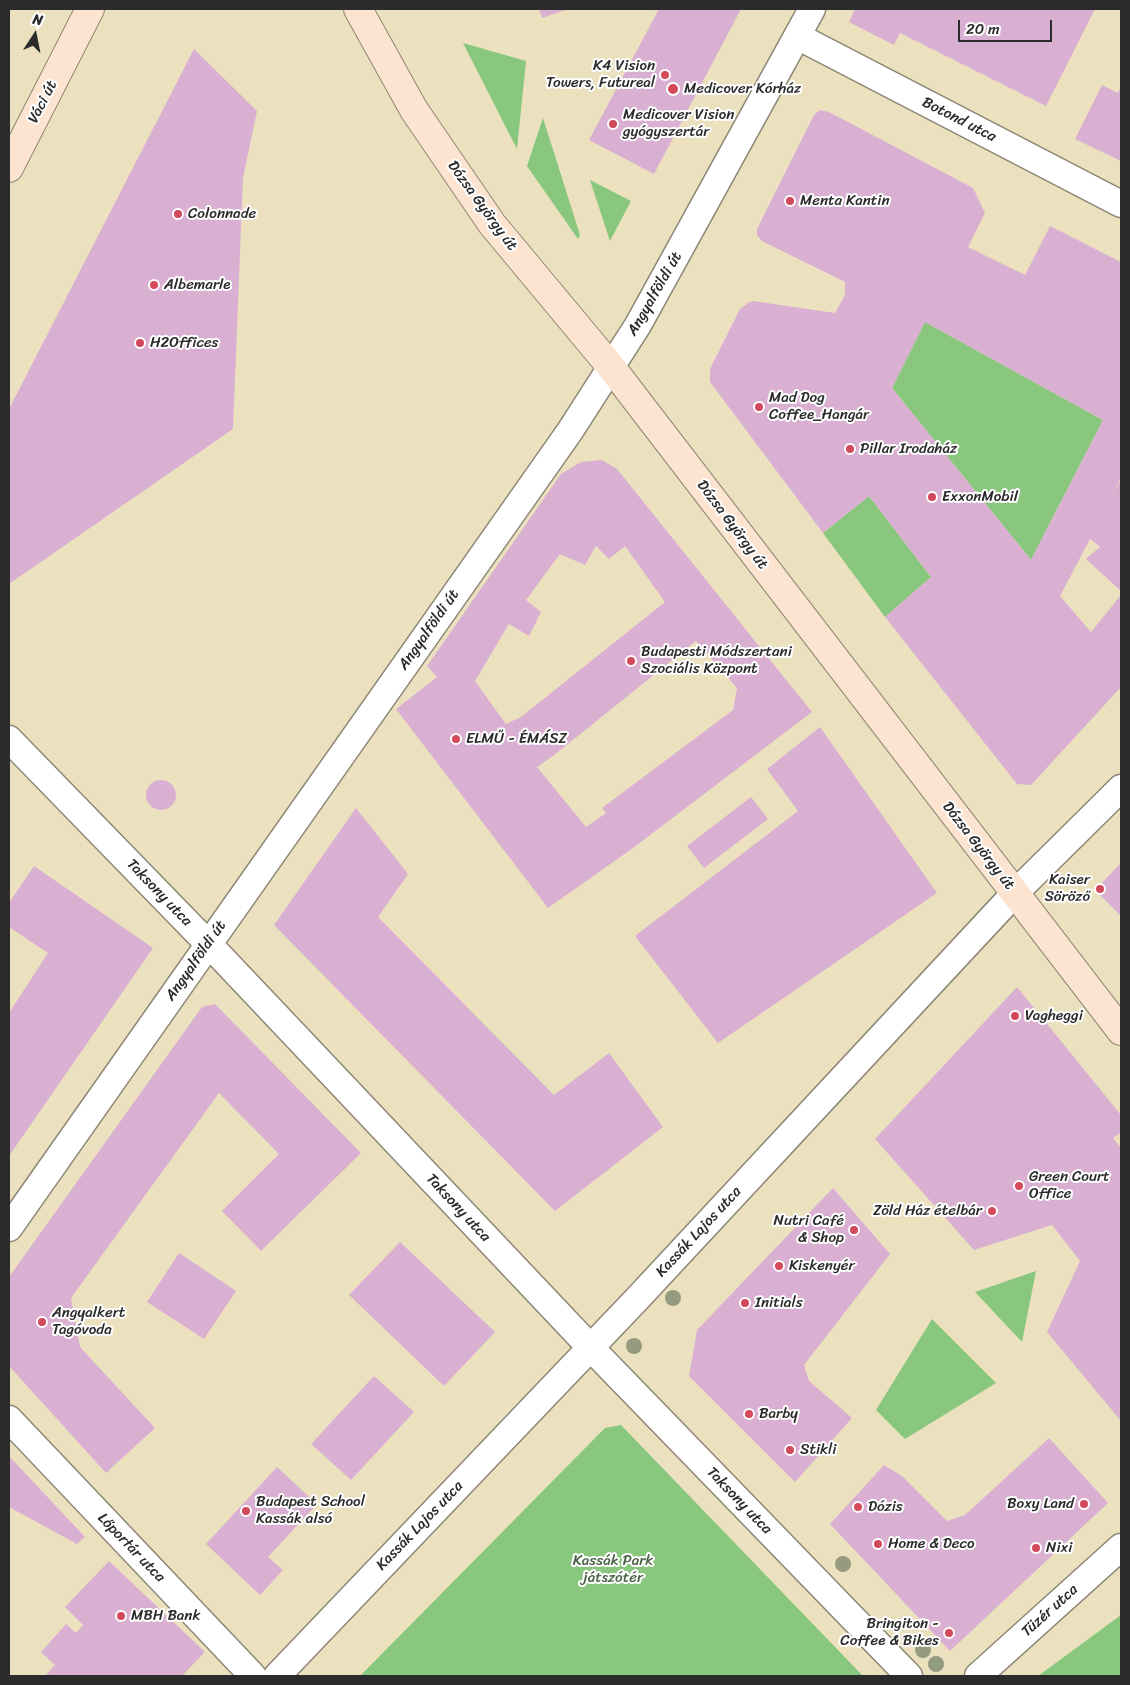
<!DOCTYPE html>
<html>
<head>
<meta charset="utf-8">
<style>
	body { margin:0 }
	#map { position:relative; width:1130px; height:1685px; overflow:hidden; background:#ece1bf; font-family:Sriracha,sans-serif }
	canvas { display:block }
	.frame { position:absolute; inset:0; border:10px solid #2b2b2b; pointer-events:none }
	.north { position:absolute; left:10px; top:10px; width:50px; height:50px; -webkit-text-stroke:4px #fff; paint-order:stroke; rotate:11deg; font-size:14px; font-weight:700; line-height:20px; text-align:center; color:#2b2b2b }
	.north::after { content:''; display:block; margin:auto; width:18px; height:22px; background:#2b2b2b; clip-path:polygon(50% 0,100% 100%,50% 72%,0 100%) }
	.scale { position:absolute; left:958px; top:20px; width:94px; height:22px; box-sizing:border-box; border:2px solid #2b2b2b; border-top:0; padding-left:6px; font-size:15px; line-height:18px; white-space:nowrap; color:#2b2b2b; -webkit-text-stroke:4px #fff; paint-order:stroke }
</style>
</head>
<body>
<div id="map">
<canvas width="1130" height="1685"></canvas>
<div class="frame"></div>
<div class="north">N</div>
<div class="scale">20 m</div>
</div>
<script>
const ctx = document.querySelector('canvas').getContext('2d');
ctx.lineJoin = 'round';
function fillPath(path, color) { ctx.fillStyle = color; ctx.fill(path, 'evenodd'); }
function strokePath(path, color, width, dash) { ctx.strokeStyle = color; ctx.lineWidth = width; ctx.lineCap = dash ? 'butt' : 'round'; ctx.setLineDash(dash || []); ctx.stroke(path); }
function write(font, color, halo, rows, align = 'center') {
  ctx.font = font + ' Sriracha,sans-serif'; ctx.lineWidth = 4; ctx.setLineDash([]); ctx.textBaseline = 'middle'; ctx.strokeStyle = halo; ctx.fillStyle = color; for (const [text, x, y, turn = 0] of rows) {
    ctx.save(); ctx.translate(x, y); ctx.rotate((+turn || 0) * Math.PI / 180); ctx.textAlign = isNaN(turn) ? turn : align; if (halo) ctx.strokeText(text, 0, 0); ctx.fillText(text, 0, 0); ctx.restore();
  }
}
const green = new Path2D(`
	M463 43 526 61 517 149Z
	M543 118 580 235 578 239 527 166Z
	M590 180 631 201 610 241Z
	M925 322 1103 420 1031 560 892 388Z
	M869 496 931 577 885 617 823 533Z
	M1036 1271 1022 1342 975 1292Z
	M932 1319 996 1383 905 1439 876 1410Z
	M621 1425 863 1676H360L605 1428Z
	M1121 1615V1676H1038Z`);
const building = new Path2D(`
	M539 9H568L542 18Z
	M659 9H741L654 174 589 140Z
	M855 9H1095L1046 106 900 33 894 45 849 22Z
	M194 49 257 111 243 178 233 429 9 584V409Z
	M1102 85 1118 93 1121 86V161L1075 139Z
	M820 110 829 112 973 188 985 213 968 247 1025 275 1050 226 1121 262V477L1111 497 1121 479V591L1086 559 1100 547 1090 539 1060 596 1091 632 1121 595V687L1031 785 1017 784 885 617 931 577 869 496 823 533 710 382V369L740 309 748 303 753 301 835 313 845 295V282L762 241 757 235V229L814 115ZM925 322 1103 420 1031 560 892 388Z
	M602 460 617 469 812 712 633 848 548 908 396 709 437 677 427 666 561 474 581 462ZM596 546 609 559 625 546 665 602 521 717 506 724 475 681 509 624 529 636 541 612 526 600 560 554 585 565ZM696 641 737 688 733 710 602 808 606 813 586 827 537 767 553 756Z
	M820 727 937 893 718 1043 635 936 798 811 767 769Z
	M146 795a15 15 0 1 1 30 0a15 15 0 1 1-30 0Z
	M751 797 768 819 704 868 687 846Z
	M356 808 408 874 378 917 554 1095 609 1053 663 1127 555 1211 274 925Z
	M1121 863V916L1095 890Z
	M34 866 153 948 9 1156V1013L48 953 9 927V903Z
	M1017 987 1121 1115V1132L1113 1138 1121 1148V1421L1047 1332 1080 1261 1052 1225 974 1250 875 1139Z
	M215 1004 361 1153 261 1251 222 1211 279 1154 219 1093 71 1298 80 1347 155 1428 106 1473 9 1366V1277L202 1007Z
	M833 1188 890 1254 804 1365 809 1381 852 1418 795 1482 689 1376 697 1330Z
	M400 1242 495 1332 444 1386 349 1295Z
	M179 1253 236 1291 204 1339 147 1302Z
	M374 1376 414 1412 351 1480 311 1444Z
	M1049 1438 1108 1503 950 1651 830 1524 884 1465 902 1476 947 1521 965 1515Z
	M9 1456 85 1537 77 1544 9 1507Z
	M277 1467 317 1504 268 1557 283 1570 260 1595 206 1544Z
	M109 1561 205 1652 182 1676H45L55 1665 41 1652 66 1624 76 1633 83 1625 65 1607Z`);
const street = new Path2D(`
	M797 36 1121 204
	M9 739 222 958 590 1347 909 1676
	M9 1228 570 431 638 325 812 9
	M9 1419 253 1676
	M277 1676 637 1299 1015 893 1121 788
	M978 1676 1121 1547`);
const secondary = new Path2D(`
	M358 9 414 110 492 224 611 367 1121 1031
	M9 168 90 9`);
const trees = [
	[673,1298],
	[634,1346],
	[843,1564],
	[923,1650],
	[936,1664]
];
const markers = [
	[665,75,5,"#d1495b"],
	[673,89,6,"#d1495b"],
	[613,124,5,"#d1495b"],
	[790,201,5,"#d1495b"],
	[178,214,5,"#d1495b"],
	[154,285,5,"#d1495b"],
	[140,343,5,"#d1495b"],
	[759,407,5,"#d1495b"],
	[850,449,5,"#d1495b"],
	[932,497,5,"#d1495b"],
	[631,661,5,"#d1495b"],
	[456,739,5,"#d1495b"],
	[1100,889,5,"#d1495b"],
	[1015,1016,5,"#d1495b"],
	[1019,1186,5,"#d1495b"],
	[992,1211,5,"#d1495b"],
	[854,1230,5,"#d1495b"],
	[779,1266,5,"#d1495b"],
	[745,1303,5,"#d1495b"],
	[42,1322,5,"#d1495b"],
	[749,1414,5,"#d1495b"],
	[790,1450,5,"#d1495b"],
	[1084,1504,5,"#d1495b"],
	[858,1507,5,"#d1495b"],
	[246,1511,5,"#d1495b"],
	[878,1544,5,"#d1495b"],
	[1036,1548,5,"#d1495b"],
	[121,1616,5,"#d1495b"],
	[949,1633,5,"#d1495b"]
];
const poiNames = [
	["K4 Vision",655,66,"right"],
	["Towers, Futureal",655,83,"right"],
	["Medicover Kórház",684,89],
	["Medicover Vision",623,115],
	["gyógyszertár",623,132],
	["Menta Kantin",800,201],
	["Colonnade",188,214],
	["Albemarle",164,285],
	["H2Offices",150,343],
	["Mad Dog",769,398],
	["Coffee_Hangár",769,415],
	["Pillar Irodaház",860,449],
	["ExxonMobil",942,497],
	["Budapesti Módszertani",641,652],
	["Szociális Központ",641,669],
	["ELMŰ - ÉMÁSZ",466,739],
	["Kaiser",1090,880,"right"],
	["Söröző",1090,897,"right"],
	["Vagheggi",1025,1016],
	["Green Court",1029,1177],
	["Office",1029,1194],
	["Zöld Ház ételbár",982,1211,"right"],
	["Nutri Café",844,1221,"right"],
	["& Shop",844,1238,"right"],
	["Kiskenyér",789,1266],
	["Initials",755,1303],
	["Angyalkert",52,1313],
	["Tagóvoda",52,1330],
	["Barby",759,1414],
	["Stikli",800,1450],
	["Budapest School",256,1502],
	["Kassák alsó",256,1519],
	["Boxy Land",1074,1504,"right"],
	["Dózis",868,1507],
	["Home & Deco",888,1544],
	["Nixi",1046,1548],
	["MBH Bank",131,1616],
	["Bringiton -",939,1624,"right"],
	["Coffee & Bikes",939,1641,"right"]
];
const streetNames = [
	["Váci út",43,102,-63],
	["Botond utca",959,120,27],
	["Dózsa György út",482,206,54],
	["Angyalföldi út",655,294,-60],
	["Dózsa György út",732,525,53],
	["Angyalföldi út",429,630,-55],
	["Dózsa György út",978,846,52],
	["Taksony utca",159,893,46],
	["Angyalföldi út",196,961,-55],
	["Taksony utca",458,1208,47],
	["Kassák Lajos utca",699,1232,-47],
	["Taksony utca",739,1501,46],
	["Kassák Lajos utca",420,1526,-46],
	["Lőportár utca",131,1548,46],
	["Tüzér utca",1050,1611,-42]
];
const parkNames = [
	["Kassák Park",613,1561],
	["játszótér",613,1578]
];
fillPath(green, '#88c77d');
fillPath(building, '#d9b0d2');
strokePath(street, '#8c8675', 29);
strokePath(secondary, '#8c8675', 30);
strokePath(street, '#fff', 26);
strokePath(secondary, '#fde4d0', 28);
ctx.fillStyle = '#949b7e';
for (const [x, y] of trees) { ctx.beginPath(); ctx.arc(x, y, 8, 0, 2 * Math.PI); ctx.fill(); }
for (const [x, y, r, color] of markers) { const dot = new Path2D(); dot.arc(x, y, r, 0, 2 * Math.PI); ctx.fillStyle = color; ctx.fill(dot); strokePath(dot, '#fff', 2); }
write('15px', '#2b2b2b', '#fff', poiNames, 'left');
write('15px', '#2b2b2b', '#fff', streetNames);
write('15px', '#4c6248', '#fff', parkNames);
</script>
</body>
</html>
